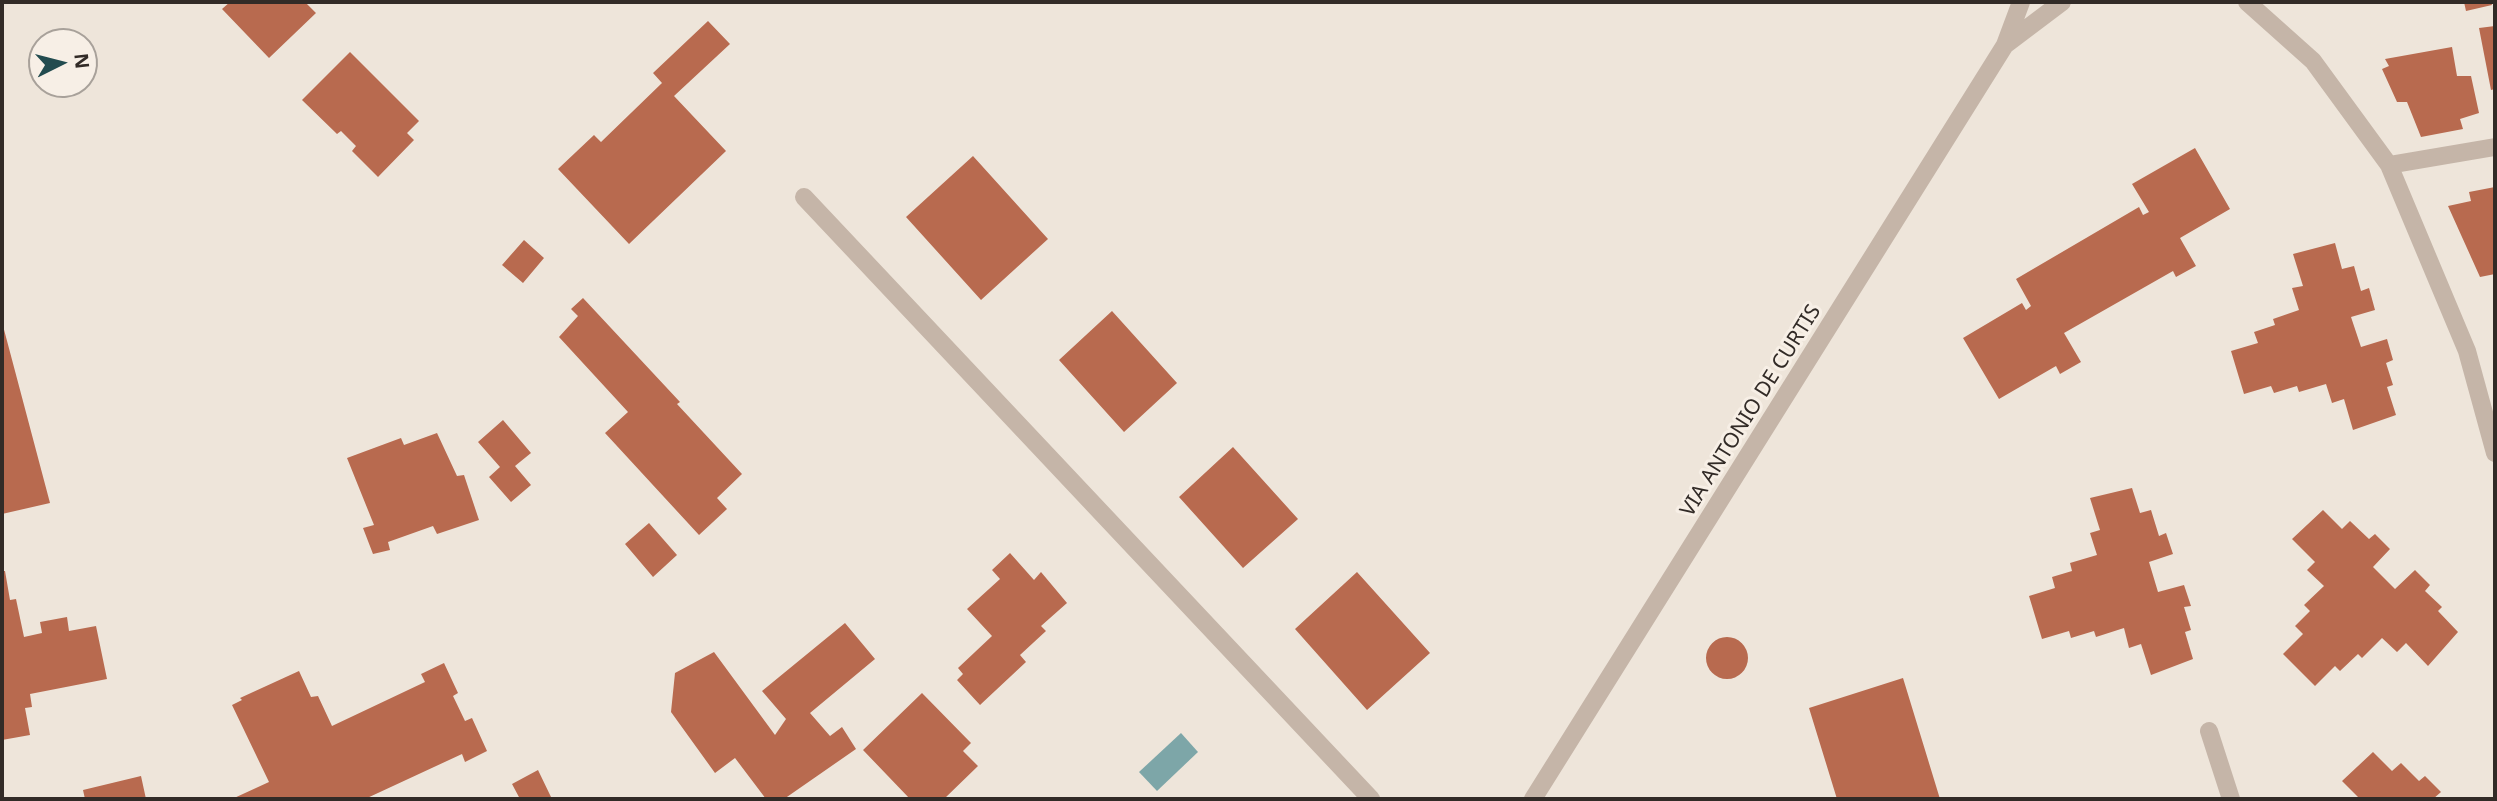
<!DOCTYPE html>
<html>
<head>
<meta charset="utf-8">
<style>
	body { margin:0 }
	#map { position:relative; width:2497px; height:801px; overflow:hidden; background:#eee5da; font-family:"Noto Sans",sans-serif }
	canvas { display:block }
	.frame { position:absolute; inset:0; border:4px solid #322b27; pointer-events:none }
	.north { position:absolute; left:28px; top:28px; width:70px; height:70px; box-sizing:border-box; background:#f7efe6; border:2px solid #a8a19a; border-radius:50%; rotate:84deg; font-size:19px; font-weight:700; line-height:28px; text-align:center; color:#322b27 }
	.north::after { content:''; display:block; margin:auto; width:24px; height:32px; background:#224b4f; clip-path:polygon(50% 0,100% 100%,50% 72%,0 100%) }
</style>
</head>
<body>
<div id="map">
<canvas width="2497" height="801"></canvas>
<div class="frame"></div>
<div class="north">N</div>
</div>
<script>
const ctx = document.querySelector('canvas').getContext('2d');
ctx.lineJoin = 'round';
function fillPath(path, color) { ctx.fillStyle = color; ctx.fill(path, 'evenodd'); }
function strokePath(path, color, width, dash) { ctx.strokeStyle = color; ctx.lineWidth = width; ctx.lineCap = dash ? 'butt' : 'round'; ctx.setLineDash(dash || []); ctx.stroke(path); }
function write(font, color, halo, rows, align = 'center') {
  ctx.font = font + ' "Noto Sans",sans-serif'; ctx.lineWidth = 6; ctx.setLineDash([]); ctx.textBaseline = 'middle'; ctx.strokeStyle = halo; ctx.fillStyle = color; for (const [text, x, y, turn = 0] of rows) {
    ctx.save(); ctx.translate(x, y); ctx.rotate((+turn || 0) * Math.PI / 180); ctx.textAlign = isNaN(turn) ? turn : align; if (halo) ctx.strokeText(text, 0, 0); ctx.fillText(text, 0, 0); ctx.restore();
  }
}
const water = new Path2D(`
	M1181 733 1198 752 1157 791 1139 772Z`);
const building = new Path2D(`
	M230 2H305L316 13 269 58 222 9Z
	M2464 2H2491L2492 5 2466 11Z
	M708 21 730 44 674 96 726 151 629 244 558 169 594 135 601 142 662 83 653 73Z
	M2495 26V89L2491 90 2479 28Z
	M2452 47 2457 76H2471L2479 113 2460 119 2463 129 2421 137 2407 102H2397L2382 69 2389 66 2385 59Z
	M350 52 419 121 407 133 414 140 378 177 352 151 356 146 341 131 337 134 302 100Z
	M2195 148 2230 209 2180 238 2196 266 2176 277 2173 271 2064 333 2081 362 2060 374 2056 366 1999 399 1963 338 2022 303 2026 310 2031 306 2016 279 2139 207 2143 215 2149 212 2132 184Z
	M973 156 1048 239 981 300 906 217Z
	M2495 187V274L2480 277 2448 206 2471 201 2469 192Z
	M524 240 544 258 523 283 502 265Z
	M2335 243 2342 269 2354 266 2361 291 2369 288 2375 310 2351 317 2361 347 2387 339 2393 360 2386 363 2393 385 2387 387 2396 415 2353 430 2344 399 2332 403 2326 384 2299 392 2297 386 2274 393 2271 386 2244 394 2231 351 2258 343 2254 332 2275 325 2273 319 2299 310 2292 288 2303 286 2293 254Z
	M583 298 680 402 677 404 742 474 717 498 727 509 699 535 605 433 628 412 559 337 578 316 571 309Z
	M1112 311 1177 383 1124 432 1059 360Z
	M2 322 50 503 2 514Z
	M503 420 531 453 515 466 531 485 511 502 489 477 500 467 478 442Z
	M437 433 457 476 464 475 479 520 437 534 433 526 388 542 390 550 373 554 363 528 374 525 347 458 401 438 404 445Z
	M1233 447 1298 519 1243 568 1179 497Z
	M2132 488 2140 513 2151 510 2159 536 2166 533 2173 554 2149 562 2158 592 2184 585 2191 606 2184 607 2191 630 2185 632 2193 659 2151 675 2141 644 2129 648 2124 628 2096 637 2094 631 2071 638 2069 631 2042 639 2029 596 2055 588 2052 577 2072 571 2070 563 2097 555 2090 533 2100 530 2090 498Z
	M2323 510 2342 529 2350 521 2369 539 2375 534 2390 549 2373 567 2395 589 2415 570 2430 585 2425 591 2442 607 2438 611 2458 632 2428 666 2406 643 2397 652 2382 638 2362 658 2358 654 2340 671 2335 666 2315 686 2283 654 2303 634 2295 626 2310 611 2304 605 2324 586 2307 570 2315 562 2292 539Z
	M649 523 677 555 653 577 625 544Z
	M1010 553 1034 580 1041 572 1067 603 1041 626 1046 631 1020 655 1026 662 980 705 957 680 963 674 958 668 992 636 967 609 1000 579 992 570Z
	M2 571H5L10 600 16 599 24 637 42 633 40 622 67 617 69 631 96 626 107 679 30 694 32 707 25 708 30 735 2 740Z
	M1357 572 1430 653 1367 710 1295 629Z
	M845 623 875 659 810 713 830 736 842 727 856 749 784 799H766L735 758 715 773 671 712 675 673 714 652 775 735 786 719 762 691Z
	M1706 658a21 21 0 1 1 42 0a21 21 0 1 1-42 0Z
	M444 663 458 693 453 696 465 721 472 718 487 751 465 762 462 754 365 799H232L269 782 232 705 242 700 240 698 299 671 311 697 318 696 332 726 425 682 421 674Z
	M1903 678 1940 799H1837L1809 708Z
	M922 693 971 743 963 751 978 766 944 799H910L863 750Z
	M2373 752 2392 771 2401 763 2419 781 2425 776 2441 792 2433 799H2360L2342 781Z
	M538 770 551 797 520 799 512 784Z
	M141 776 146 799H85L83 790Z`);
const minor = new Path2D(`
	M2247 2 2313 61 2389 165 2467 351 2495 453
	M2005 45 2062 2
	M2389 165 2495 147
	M804 197 1371 799
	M2209 731 2231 799
	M1533 799 2005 45 2021 2`);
const streetNames = [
	["VIA ANTONIO DE CURTIS",1751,411,-58]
];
fillPath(water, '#7da6a8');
fillPath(building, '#b86a4f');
strokePath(minor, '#c5b5a8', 18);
write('21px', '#322b27', '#f7efe6', streetNames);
</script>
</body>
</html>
